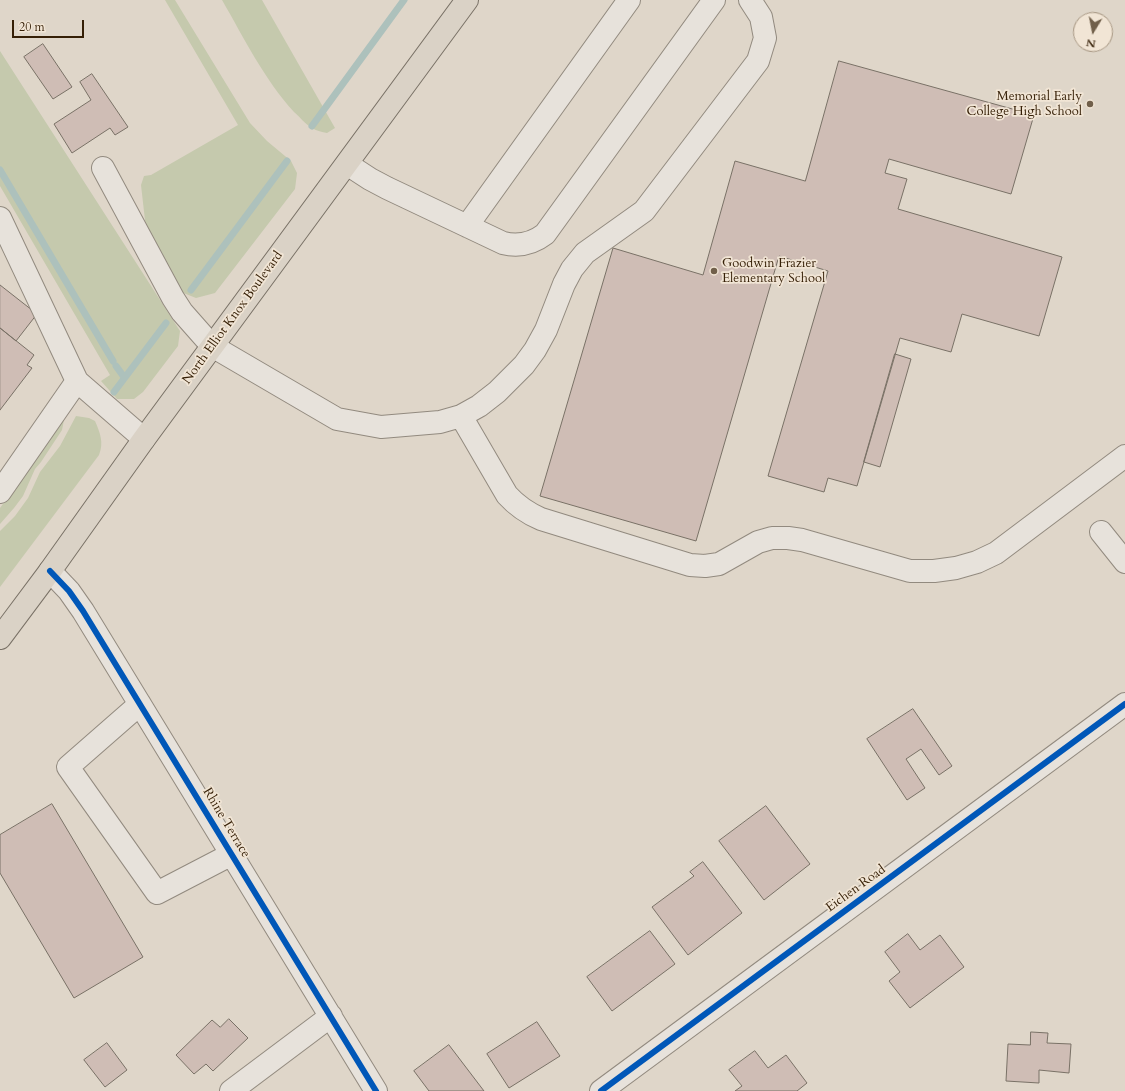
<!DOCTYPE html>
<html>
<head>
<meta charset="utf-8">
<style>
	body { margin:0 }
	#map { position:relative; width:1125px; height:1091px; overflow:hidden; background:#dfd6c9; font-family:Cardo,serif }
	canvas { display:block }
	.north { position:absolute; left:1073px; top:12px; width:40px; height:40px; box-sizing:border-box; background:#f1e5d5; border:1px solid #a69682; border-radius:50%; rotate:190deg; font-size:11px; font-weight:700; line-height:16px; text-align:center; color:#351f06 }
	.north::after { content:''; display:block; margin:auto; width:14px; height:18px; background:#705f4a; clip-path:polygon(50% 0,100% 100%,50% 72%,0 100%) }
	.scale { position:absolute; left:12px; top:20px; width:72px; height:18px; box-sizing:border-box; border:2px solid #351f06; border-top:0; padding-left:5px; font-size:12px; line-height:14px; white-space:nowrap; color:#351f06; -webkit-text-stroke:3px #f1e5d5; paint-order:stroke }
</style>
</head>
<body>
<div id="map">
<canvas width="1125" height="1091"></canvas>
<div class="north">N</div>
<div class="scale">20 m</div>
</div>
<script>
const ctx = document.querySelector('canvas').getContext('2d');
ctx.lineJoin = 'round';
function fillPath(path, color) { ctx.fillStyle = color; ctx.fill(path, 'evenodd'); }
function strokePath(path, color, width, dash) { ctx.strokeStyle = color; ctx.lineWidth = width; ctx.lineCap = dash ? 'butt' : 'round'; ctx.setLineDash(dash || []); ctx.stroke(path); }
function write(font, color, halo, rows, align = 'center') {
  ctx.font = font + ' Cardo,serif'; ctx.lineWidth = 3.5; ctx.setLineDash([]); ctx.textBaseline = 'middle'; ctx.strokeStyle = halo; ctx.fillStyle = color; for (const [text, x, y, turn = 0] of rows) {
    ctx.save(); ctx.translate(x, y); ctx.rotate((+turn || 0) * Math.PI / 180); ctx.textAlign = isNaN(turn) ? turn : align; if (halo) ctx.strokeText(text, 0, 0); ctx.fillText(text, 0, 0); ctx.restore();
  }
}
const green = new Path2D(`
	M165 0H175L250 123 267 141 291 161 297 173 295 189 215 293 196 298 181 292 146 229 141 185 144 176 151 175 238 125Z
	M222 0H262L335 128 327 133C322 132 317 131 312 128 305 124 300 117 294 112 264 79 244 38 222 0Z
	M0 51 180 331 178 346 143 392 134 399H117L101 381 110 375 0 186Z
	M76 416 89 418 95 421C100 433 104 442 99 455L0 587V531L15 516 28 498 40 472 60 446Z
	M64 420 62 430 41 462 35 469 23 496 14 508 0 524V508Z`);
const stream = new Path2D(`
	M312 126 404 0
	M0 170 113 361
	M191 290 287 161
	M116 366 124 377
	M114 392 166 323`);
const building = new Path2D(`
	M43 44 72 87 53 99 24 57Z
	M839 61 1034 115 1011 194 889 159 885 173 907 179 898 209 1062 257 1039 336 962 314 951 352 900 338 857 486 828 478 824 492 768 476 828 271 779 256 696 541 540 496 613 248 703 275 735 161 805 181Z
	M92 74 128 127 115 135 110 128 72 153 54 124 91 100 80 82Z
	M0 285 37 314 16 341 0 328Z
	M0 328 34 355 27 365 32 368 0 410Z
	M895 354 911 359 880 467 864 462Z
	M913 709 952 766 939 775 921 749 906 759 925 788 907 800 867 739Z
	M52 804 143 957 74 998 0 873V835Z
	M766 806 810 864 764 900 719 841Z
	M703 862 742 913 688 955 652 907 694 876 690 872Z
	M650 931 675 964 612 1011 587 977Z
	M908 934 920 950 940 935 964 967 910 1008 889 981 900 972 885 952Z
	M229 1019 248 1038 213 1071 206 1064 194 1074 176 1055 212 1020 220 1027Z
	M537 1022 560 1056 509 1088 487 1054Z
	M1031 1032 1048 1033 1047 1043 1071 1044 1069 1073 1039 1070V1083L1006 1081 1008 1044 1030 1045Z
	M107 1043 127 1070 105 1087 84 1060Z
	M449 1045 484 1091H429L414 1071Z
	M755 1051 768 1068 786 1055 807 1083 797 1091H735L742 1086 729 1070Z`);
const minor = new Path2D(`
	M347 164 370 179 387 188 503 243C519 247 532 244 545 234L714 0
	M103 168 173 298 182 312 212 346 337 419 381 427 440 422 461 416 479 406 497 392 524 365 535 350 546 330 564 284 572 269 585 253 644 211 758 61 765 38 761 17 750 0
	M0 218 77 381 144 439
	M467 226 629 0
	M461 416 507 495C517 506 527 513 541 519L690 565 705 566 719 564 758 542 772 538H788L802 540 910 571H934L956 568 977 562 996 553 1125 456
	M0 492 77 381
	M1101 532 1125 562
	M50 571 69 591 83 611 376 1091
	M140 704 68 767 157 893 232 854
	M231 1091 331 1016
	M601 1091 1125 704`);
const major = new Path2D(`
	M0 638 50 571 144 439 467 0`);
const cycleway = new Path2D(`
	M50 571 69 591 83 611 376 1091
	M601 1091 1125 704`);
const markers = [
	[1090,104,4,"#705f4a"],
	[714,271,4,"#705f4a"]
];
const poiNames = [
	["Memorial Early",1082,97],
	["College High School",1082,112],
	["Goodwin Frazier",722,264,"left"],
	["Elementary School",722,279,"left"]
];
const streetNames = [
	["North Elliot Knox Boulevard",233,318,-54],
	["Rhine Terrace",226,823,59],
	["Eichen Road",856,889,-36]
];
fillPath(green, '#c5c9ad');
strokePath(stream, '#adc1bc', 7);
fillPath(building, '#cfbdb5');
strokePath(building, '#797166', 1);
strokePath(minor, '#928a7f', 24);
strokePath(major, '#797166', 24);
strokePath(minor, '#e7e2db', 22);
strokePath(major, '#dad2c6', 22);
strokePath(cycleway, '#0057b8', 6);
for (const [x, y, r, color] of markers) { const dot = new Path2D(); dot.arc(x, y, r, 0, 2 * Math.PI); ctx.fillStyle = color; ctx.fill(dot); strokePath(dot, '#f1e5d5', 1.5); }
write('13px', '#351f06', '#f1e5d5', poiNames, 'right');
write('13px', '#351f06', '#f1e5d5', streetNames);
</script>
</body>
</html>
